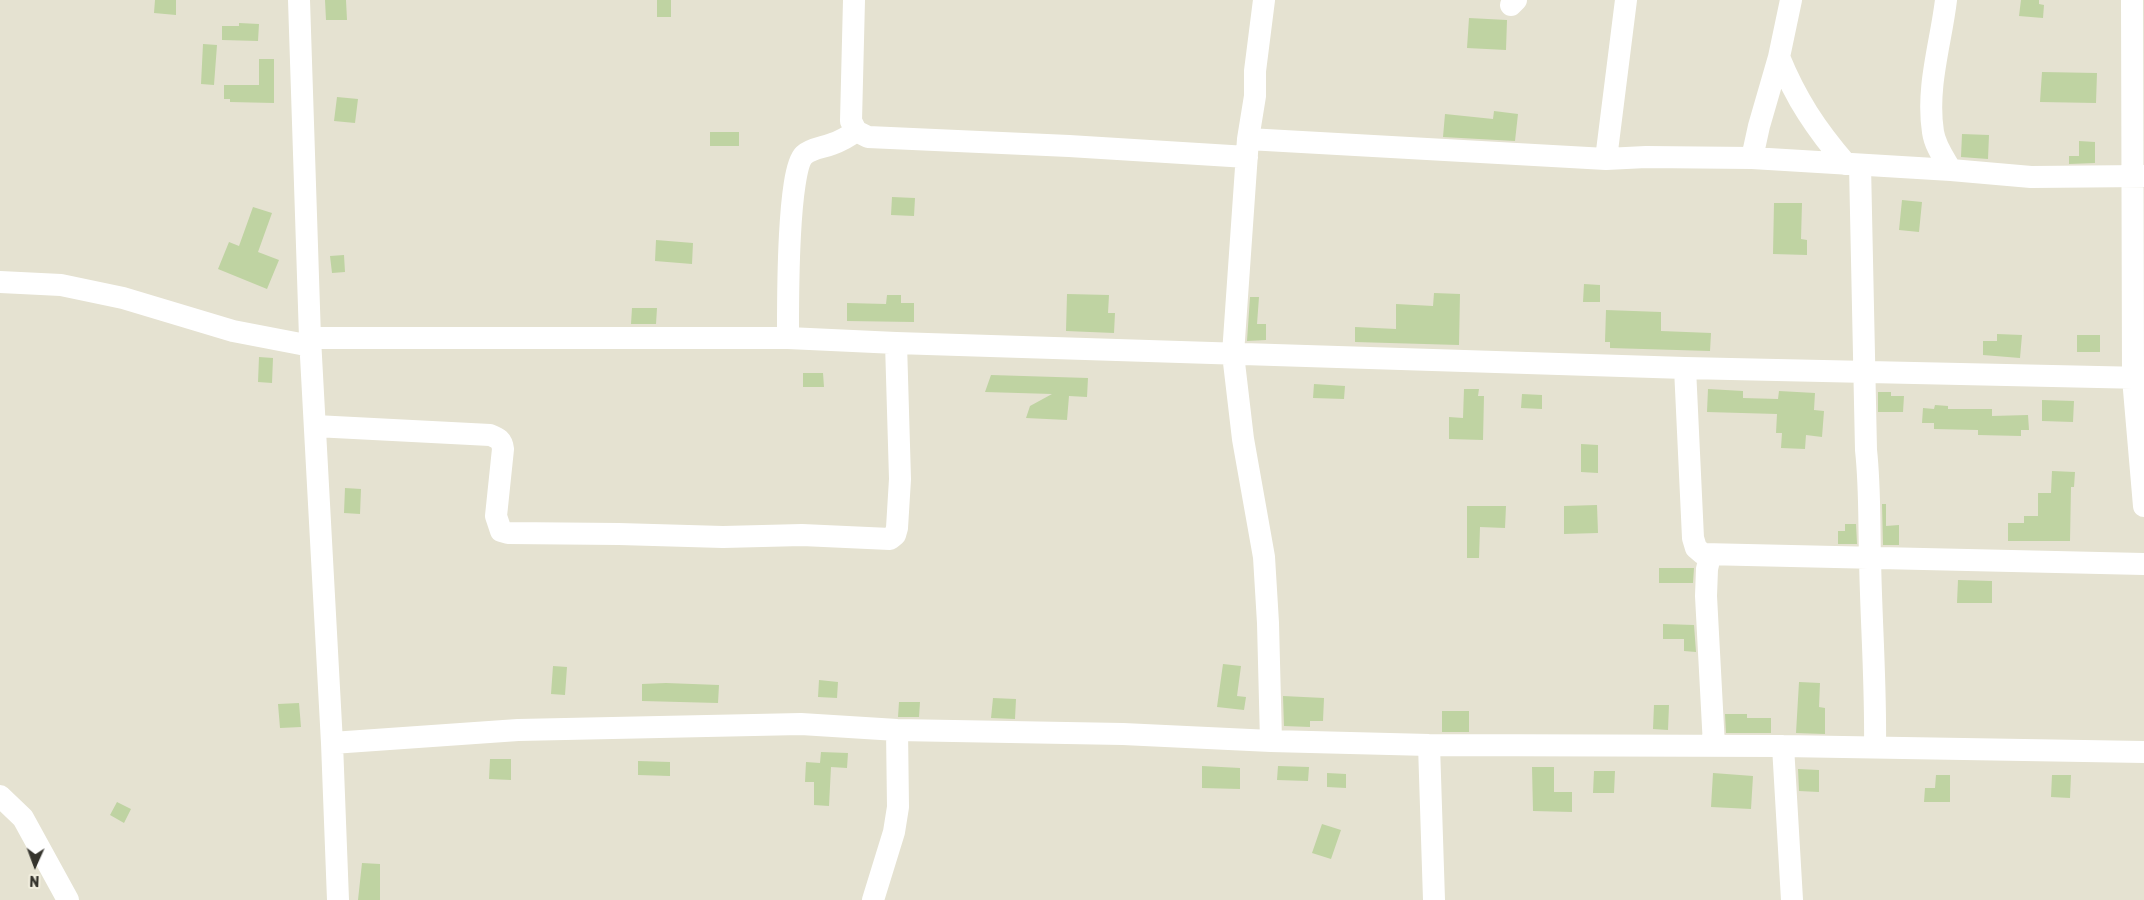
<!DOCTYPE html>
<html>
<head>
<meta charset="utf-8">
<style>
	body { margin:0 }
	#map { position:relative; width:2144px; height:900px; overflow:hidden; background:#e5e2d1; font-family:Rubik,sans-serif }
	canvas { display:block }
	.north { position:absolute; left:10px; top:840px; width:50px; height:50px; -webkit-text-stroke:4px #f2efdf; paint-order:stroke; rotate:182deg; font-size:14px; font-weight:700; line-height:20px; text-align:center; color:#35342d }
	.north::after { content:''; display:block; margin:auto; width:18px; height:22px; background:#35342d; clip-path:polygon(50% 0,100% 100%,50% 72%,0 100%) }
</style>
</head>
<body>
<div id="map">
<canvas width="2144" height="900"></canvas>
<div class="north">N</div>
</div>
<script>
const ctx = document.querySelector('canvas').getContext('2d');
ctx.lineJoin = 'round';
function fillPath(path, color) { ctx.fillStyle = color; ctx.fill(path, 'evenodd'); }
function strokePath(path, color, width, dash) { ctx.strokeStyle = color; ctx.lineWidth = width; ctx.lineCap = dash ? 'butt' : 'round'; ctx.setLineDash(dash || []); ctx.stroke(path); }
const building = new Path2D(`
	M155 0H176V15L154 13Z
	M325 0H346L347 20H326Z
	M657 0H671V17H657Z
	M2021 0H2039V4L2044 5 2043 18 2019 16Z
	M1469 18 1507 20 1506 50 1467 48Z
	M239 23 259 24 258 41 222 40V26H239Z
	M203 44 217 45 214 85 201 84Z
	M259 59H274V103L230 102V99H224V85H259Z
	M2042 72 2097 73 2096 103 2040 102Z
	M337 97 358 99 355 123 334 121Z
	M1494 111 1518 114 1515 141 1443 137 1445 114 1493 119Z
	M710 132H739V146H710Z
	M1962 134 1989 135 1988 159 1961 157Z
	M2079 141 2095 142V163L2069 164V156H2079Z
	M892 197 915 198 914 216 891 215Z
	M1902 200 1922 202 1919 232 1899 230Z
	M1774 203H1802L1801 239 1807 240V255L1773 254Z
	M253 207 272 213 258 252 279 260 267 289 218 269 229 242 239 246Z
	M656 240 693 243 692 264 655 261Z
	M344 255 345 272 332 273 330 256Z
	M1584 284 1600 285V302H1583Z
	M1434 293 1460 294 1459 345 1355 342V327L1396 329V304L1433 306Z
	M1067 294 1109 295 1108 313H1115L1114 333 1066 331Z
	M887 295H901V303H914V322L847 321V303L886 304Z
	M1250 297H1259L1257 324H1266V340L1247 341Z
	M632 308H657L656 324H631Z
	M1606 310 1661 312V331L1711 333 1710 351 1610 348V342H1605Z
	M1997 334 2022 335 2020 358 1983 355V341H1997Z
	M2077 335H2100V352H2077Z
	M259 357 273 358 272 383 258 382Z
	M803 373H823L824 387H803Z
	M991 375 1088 378 1087 397 1069 396 1067 420 1026 418 1030 406 1052 394 985 392Z
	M1314 384 1345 386 1344 399 1313 398Z
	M1464 389H1479L1478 396H1484L1483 440 1449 439V417L1463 418Z
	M1708 389 1743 391V398L1778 399 1779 391 1815 393 1814 410 1824 411 1822 437 1806 435 1805 449 1781 448 1782 433H1776L1777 414 1707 412Z
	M1878 392H1891V396H1904L1903 412H1878Z
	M1522 394 1542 395V409L1521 408Z
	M2042 400 2074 401 2073 422 2042 421Z
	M1935 405 1948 406V409H1992V416L2028 415 2029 430H2021V436L1978 435V430L1934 429V423H1922L1923 408 1934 409Z
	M1581 444 1598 445V473L1581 472Z
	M2052 471 2075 472 2074 487H2071L2070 541H2008V523H2024V516H2038V493H2051Z
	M345 488 361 489 360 514 344 513Z
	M1882 504H1886V526L1899 525V545H1883Z
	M1597 505 1598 533 1564 534V506Z
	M1467 506H1506L1505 528 1480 527 1479 558H1467Z
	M1845 524H1856L1857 544H1838V531H1845Z
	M1659 568H1694L1693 583H1659Z
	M1958 580 1992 581V603H1957Z
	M1663 624 1694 625 1696 652 1684 651V639H1663Z
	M1223 664 1241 666 1237 696 1246 697 1244 710 1217 707Z
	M553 666 567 667 565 695 551 694Z
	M819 680 838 682 837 698 818 697Z
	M1799 682 1820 683 1819 707 1825 708V734L1796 733Z
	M666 683 719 685 718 703 642 701V684Z
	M1283 696 1324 698 1323 721H1310V727L1284 726Z
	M993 698 1016 699 1015 719 991 718Z
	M899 702H920L919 717H898Z
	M299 703 301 727 280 728 278 704Z
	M1654 705H1669L1668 730 1653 729Z
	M1442 711H1469V732H1442Z
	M1725 714H1747V718H1771V733H1726Z
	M821 752 848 753 847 768 831 767 829 806 814 805V782H805L806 762 820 763Z
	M490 759H511V780L489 779Z
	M638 761 670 762V776L638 775Z
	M1202 766 1240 768V789L1202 788Z
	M1278 766 1309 767 1308 781 1277 780Z
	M1532 767H1554V792H1572V812L1533 811Z
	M1798 769 1819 770V792L1799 791Z
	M1594 771H1615L1614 793H1593Z
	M1327 773 1346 774V788L1327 787Z
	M1713 773 1753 776 1751 809 1711 807Z
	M1936 775H1950V802H1924L1925 788H1935Z
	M2052 775H2071L2070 798 2051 797Z
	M117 802 131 809 124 823 110 815Z
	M1322 824 1341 830 1331 859 1312 853Z
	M362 863 380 864V900H358Z`);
const minor = new Path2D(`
	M299 0 310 338 332 743 338 900
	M854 0 851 121 856 131 868 137 1069 146 1247 157
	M1264 0 1255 71V96L1248 139 1233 354 1243 439 1264 557 1268 623 1271 741
	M1946 0C1941 43 1926 87 1933 132 1935 146 1944 158 1951 170
	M2132 0 2133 378 2144 506
	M1511 5 1516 0
	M1779 57C1796 99 1816 129 1846 164
	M1248 139 1606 159 1646 157 1752 158 1951 170 2031 177 2144 176
	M1752 158 1759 126 1779 57 1791 0
	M1606 159 1626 0
	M1860 165 1866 450C1870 486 1869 521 1870 557 1871 620 1876 683 1875 747
	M0 282 61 285 123 298 233 331 311 346
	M310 338H788L896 343 1685 368 2144 378
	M788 338C788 309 787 171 804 155 812 148 822 148 832 144 841 141 848 137 856 131
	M1685 368 1693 538 1696 548 1703 554 2144 564
	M315 426 490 435C498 438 502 440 503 449L496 516 501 531 508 533 619 534 723 537 802 535 890 539 895 535 897 528 900 479 896 343
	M1710 556 1707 569 1706 596 1714 746
	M332 743 518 730 801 724 897 730 1123 734 1271 741 1429 745 1783 746 2144 752
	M1429 745 1434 900
	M1783 746 1792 900
	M0 796 23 818 68 900
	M873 900 894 832 898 807 897 730`);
fillPath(building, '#bfd3a2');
strokePath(minor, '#fff', 22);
</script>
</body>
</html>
